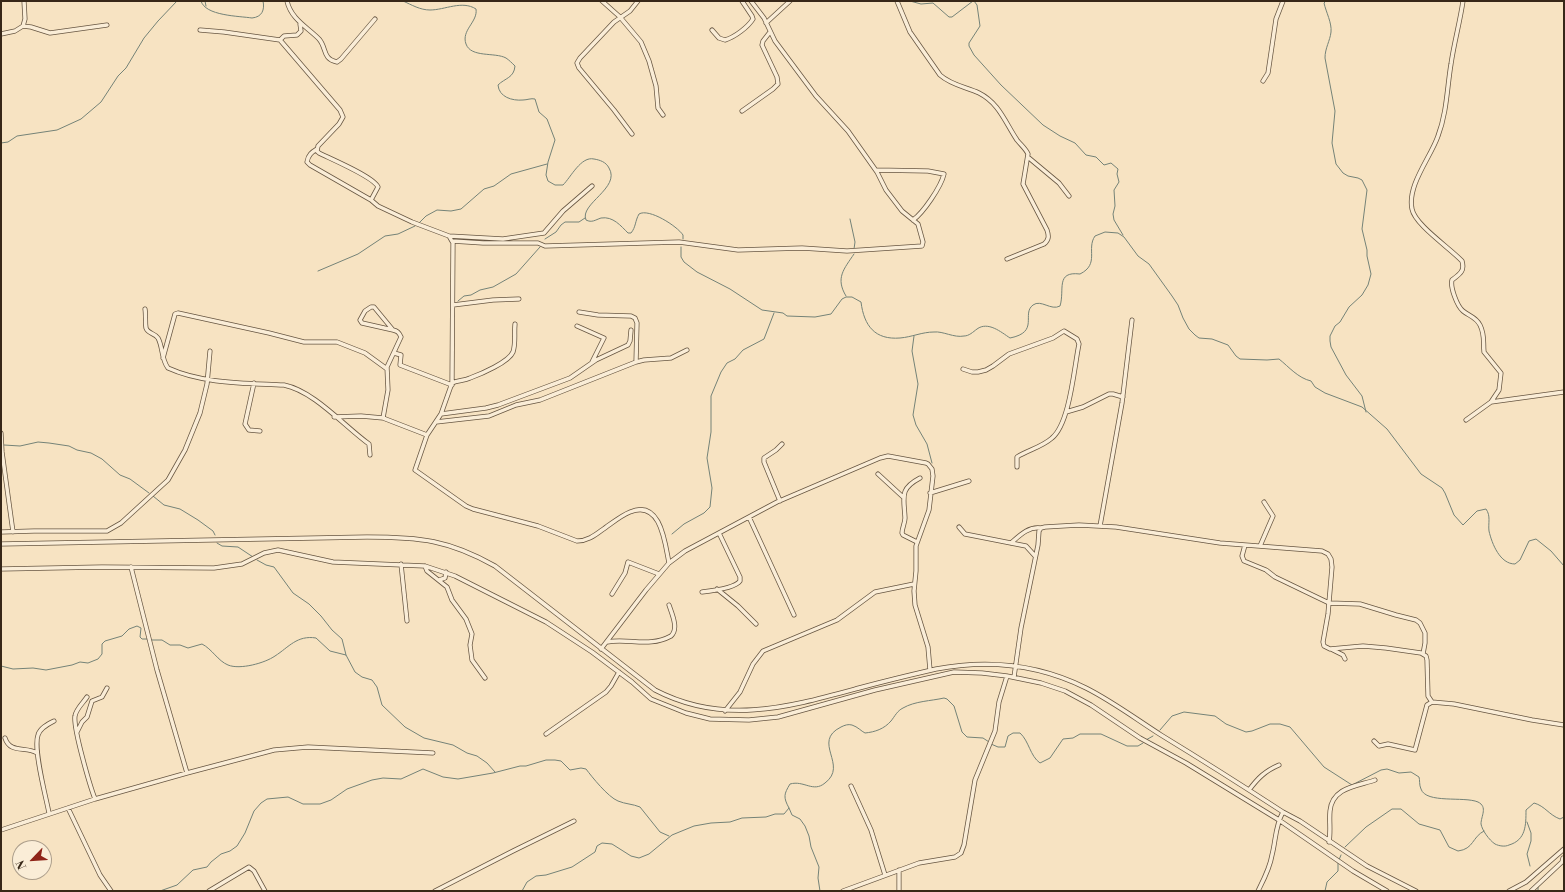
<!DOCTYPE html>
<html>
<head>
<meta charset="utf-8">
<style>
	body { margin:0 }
	#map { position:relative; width:1565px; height:892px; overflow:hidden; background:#f7e3c2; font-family:"Libre Bodoni",serif }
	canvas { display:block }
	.frame { position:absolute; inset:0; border:2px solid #372718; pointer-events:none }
	.north { position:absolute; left:12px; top:840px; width:40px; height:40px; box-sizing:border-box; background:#faedd7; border:1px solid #ac9e8b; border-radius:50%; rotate:245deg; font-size:11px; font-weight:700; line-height:16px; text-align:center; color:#372718 }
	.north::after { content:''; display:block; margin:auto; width:14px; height:18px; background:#8f2418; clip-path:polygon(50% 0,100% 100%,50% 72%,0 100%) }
</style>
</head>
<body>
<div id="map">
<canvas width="1565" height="892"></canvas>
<div class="frame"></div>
<div class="north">N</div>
</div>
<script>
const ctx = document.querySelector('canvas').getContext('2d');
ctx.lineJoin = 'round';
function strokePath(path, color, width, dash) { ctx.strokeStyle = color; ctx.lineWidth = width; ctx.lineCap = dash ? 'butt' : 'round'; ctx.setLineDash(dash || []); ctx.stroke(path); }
const stream = new Path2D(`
	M201 1C205 16 239 16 252 18 262 17 265 10 263 1
	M205 1 206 6
	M403 1C412 5 420 10 430 10 445 10 462 0 476 9 478 22 461 30 466 44 471 58 495 52 506 58 509 60 512 63 515 66 514 78 505 78 498 85 499 97 512 101 523 100 527 100 531 98 535 99L539 112 547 119 555 140 548 162 546 175 548 181 555 185H563C571 177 581 156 594 159 600 160 606 162 609 168 621 188 579 204 586 220 592 223 595 220 601 218 613 216 621 226 628 233H631C636 227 635 221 639 214 649 208 677 226 683 235V239
	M910 1 921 4 933 3 949 17H952L973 1
	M974 1 977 5 980 26 969 43V46L974 55 1001 85 1043 125 1060 136 1075 143 1086 155 1096 157 1104 165 1111 163 1118 169 1117 174 1119 182 1114 190 1115 206 1113 214 1114 220 1123 235
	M1326 1 1324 3C1326 12 1332 23 1331 32 1330 41 1325 48 1325 58L1335 111 1332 143 1336 164 1343 173 1348 176 1358 178 1362 180 1367 190 1362 229 1367 250V256L1371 274 1368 285 1362 295 1349 307 1340 322 1335 326 1330 336V341L1331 347 1346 375 1362 396 1366 412
	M1 143 8 142 17 136 57 130 81 119 101 102 118 76 126 68 144 38 158 21 177 1
	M850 219 855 242 854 249
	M419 223 426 216 437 210 451 211 461 209 484 189 494 186 511 174 547 164
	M545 239 556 232 561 225 565 222H579L585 218
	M681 247V257L684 262 697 272 730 289 762 310 783 313 787 316 815 317 831 314 842 299 846 297H852L861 302C864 326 875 340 900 338 912 337 922 332 934 332 943 331 954 338 964 336 969 336 973 332 977 329 988 321 1001 332 1010 338 1040 332 1021 314 1033 305 1041 299 1051 311 1060 306 1065 290 1055 271 1080 274 1100 264 1086 249 1095 236L1105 232 1118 233 1124 237 1138 256 1149 264 1172 296 1178 305 1183 318 1189 329 1195 335 1199 338 1212 339 1228 345 1236 356 1240 359 1267 360 1279 359C1289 367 1298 378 1311 381L1315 387 1325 393 1362 407 1387 429 1421 474 1442 488 1445 493 1454 515 1463 525 1477 511 1486 509C1491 516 1488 523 1489 531 1492 544 1500 564 1515 564L1520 560 1529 541 1536 539 1551 551 1564 566
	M318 271 358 254 385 236 398 234 415 226
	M846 296C835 278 844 269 854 254
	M458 301 464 296 471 295 480 290 493 287 516 274 540 247
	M914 336 912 351 918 384 913 415 916 425 927 444 932 463
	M4 445 20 446 38 442 49 443 69 446 77 450 91 453 102 459 120 475 130 479 149 493
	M153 496 164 505 180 509 198 520 213 531 215 535
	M672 534 684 524 704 513 710 507 712 488 707 458 711 432V396L721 372 727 363 735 359 743 350 764 339 774 313
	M217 543 222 546 238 547 253 557
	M257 560 266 565 274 567 293 593 309 604 321 616 332 630 342 639 346 655
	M150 640H162L170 645H180L188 648 202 644C212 649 218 661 228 665 240 670 265 663 275 656 289 647 297 635 316 638L330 651 346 655 355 672 362 677 372 680 377 687 382 705 405 727 424 738 453 745 467 753 477 756 487 763 495 772
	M1 666 13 669 33 668 46 670 72 665 80 662 88 663 98 659 102 654V644L105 641 122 636 129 629 137 626 141 628 140 637 142 639H147
	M1160 730 1172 716 1184 712 1215 716 1226 724 1246 732 1252 731 1270 724H1280L1290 727 1324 767 1352 785 1381 770 1387 769 1399 773 1411 772 1419 777C1420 780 1419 785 1421 789 1426 804 1464 796 1478 802 1488 807 1481 816 1481 824 1482 830 1489 840 1495 844 1499 846 1505 847 1509 845 1526 840 1526 825 1526 810L1534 803C1545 806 1549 815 1560 819L1564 817
	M1146 740 1153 736
	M991 744 998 747H1005L1008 736 1013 733H1020C1029 741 1030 756 1040 763L1050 758 1063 739 1073 738 1080 734H1101L1127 746H1138L1143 743
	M789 808 792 815 800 819 805 826 809 836 811 847 819 867 818 878 820 891
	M1527 822 1531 833V841L1527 854 1530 866
	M1345 847 1366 827 1392 809H1401L1419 824 1440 830 1449 847 1458 851C1474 849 1472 837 1484 831
	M1339 860 1341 855
	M160 891 177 885 193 870 207 867 211 862 221 854 230 851 237 846 245 833 254 811 261 803 267 799 288 797 303 804H320L331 800 347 789 372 780 383 778 401 779 423 769 443 777 458 779 493 773 520 766H526L546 760H555L561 761 570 770 581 768 586 769C592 777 608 797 618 801 625 804 633 804 640 807L660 832 669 836
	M522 891 527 882 536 876 546 875 572 867 595 852 597 846 602 843 612 844 631 856 639 858 649 854 672 835 694 826 711 823 730 822 742 818 766 817 775 814H784L789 808C783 797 784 794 790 784 804 780 813 793 825 783 849 765 811 742 841 727 845 725 848 724 852 725 858 727 861 731 865 733 875 732 884 729 891 721 895 716 897 711 903 708 915 701 931 701 944 698L947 699 954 706 962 732 967 737 983 738 989 742
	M1325 891 1327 882 1338 871V863
	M1538 891V886`);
const minor = new Path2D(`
	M287 1C291 19 307 27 319 39 327 48 322 59 337 62L341 59 375 19
	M602 1 620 17 641 42 649 61 656 86 658 108 663 115
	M897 1 910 32 940 75C951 85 966 87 979 93 999 103 1005 122 1017 140 1021 145 1026 149 1028 154L1023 184 1047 230C1049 236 1049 240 1044 244L1007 259
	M1463 1C1460 22 1454 43 1451 64 1447 88 1447 112 1438 136 1431 157 1407 185 1412 209 1415 225 1450 248 1462 261 1465 271 1460 274 1452 280 1450 287 1457 306 1463 311 1469 316 1476 317 1480 325 1485 335 1483 341 1484 352L1501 373 1499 390 1491 402
	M766 23 790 1
	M300 24 301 31 297 35 284 36 280 40 340 110 343 117 339 124 318 146 317 151 319 153C331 159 374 177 378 187L371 200 378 206 412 222 449 236 453 243 452 383 441 414 427 435 415 470 466 506 473 509 538 526 577 541C587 541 594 536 602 530 611 524 620 516 630 512 661 499 665 543 669 563
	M23 26 25 19 24 1
	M200 30 224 32 280 40
	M712 30 719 38 725 40C735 37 748 27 753 19L752 16 742 1
	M1 34 15 31 23 26 31 27 50 33 107 25
	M1263 81 1268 73 1276 19 1283 1
	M742 111 773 89 778 84 777 77 762 45 763 41 770 32
	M632 134 614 110 579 68 577 63 580 58 614 22 630 11 638 1
	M317 149C312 152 308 155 307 162L310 165 371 200
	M1029 158 1059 183 1069 196
	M876 170 928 171 944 174C941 187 923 213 913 220
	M449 236 503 239 544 233 563 211 592 186
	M452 241 483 243H538L545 246 679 242 738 250 802 248 847 251 922 246 923 242 918 224 902 211 886 190 877 172 848 131 816 96 775 41 764 18 751 1
	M453 305 493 300 519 299
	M145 309C146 315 145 322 146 328 148 334 155 333 158 338 163 347 161 359 168 368 203 384 246 383 284 385 314 391 344 426 369 444L370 455
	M579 312 598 315 631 316 635 318 637 323 636 362
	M577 326 604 338 592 362
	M394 353 401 355 400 365 452 385
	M163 358 175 314 178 313 269 333 304 342H337L365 353 387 369
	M963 369 972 372H978L986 370 993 366 1009 354 1053 338 1064 331 1077 339 1079 344C1074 368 1070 423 1052 438 1042 447 1028 450 1017 457V467
	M254 383 245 424 249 430 260 431
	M452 383C458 380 464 381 470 378 481 374 509 362 513 352 516 343 514 334 515 324
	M1066 412 1083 407 1109 394H1113L1123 397
	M441 414 486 408 498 405 570 378 596 360 628 345 630 341 631 330
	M334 417 361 416 383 418 427 435
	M383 418 388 390 387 367 401 337C399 332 397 331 393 330L362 323 360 320 365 311 371 307H374L393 330
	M1466 420 1491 402 1564 392
	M436 422 489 416 516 405 540 400 636 362 644 360 671 358 687 350
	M1 433 2 452 13 532
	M878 474 903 497
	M930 493 969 481
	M780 501 764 462V458L776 450 782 444
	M749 517 794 615
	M1100 526 1122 403 1132 320
	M959 527 965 534 1026 546 1035 556
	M1 532 34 531H107L121 523 168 480 185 450 200 413 207 384 210 351
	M917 542 903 535 902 533C902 528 905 523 905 518 904 497 899 489 920 478
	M1011 543C1020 535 1029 526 1041 528
	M1 544 367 537C420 537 449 540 495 566L655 690C724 726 789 707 859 688 885 681 910 675 936 669 989 659 1038 664 1086 688 1112 701 1136 719 1161 735 1202 760 1243 786 1283 812L1300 821 1367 866 1416 891
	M1245 545 1242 556 1244 561 1266 570 1275 577 1329 603 1360 604 1396 615 1416 620 1420 623 1425 633V643L1423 654
	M1260 546 1273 516 1264 502
	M401 564 407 621
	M425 566 427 571 447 587 452 600 466 619 472 634 470 645 472 660 485 678
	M131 567 157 670 187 773
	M1 569 102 567 214 568 242 564 264 553 278 550 333 562 425 566 455 576 546 622 592 652 632 682 651 699 686 713 710 719 749 720 778 717 875 690 954 672 982 673 1007 676 1041 683 1065 691 1091 705 1140 738 1186 763 1279 820 1353 871 1387 891
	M439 580 445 578 446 572
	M717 589 738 606 756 624
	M702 592C711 591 735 588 740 581V577L719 533
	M612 594 625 573 628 562 659 574
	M607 642C629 638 649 648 671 636 679 629 672 614 669 605
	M601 649 646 590 669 563 685 551 777 502 880 458 888 456 926 463 928 464 932 469 933 476 929 510 916 546V571L914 591 915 605 928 647 930 670
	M1331 649 1343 655 1345 659
	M1014 677 1021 628 1038 545 1039 531 1041 528 1045 527 1079 525 1116 527 1220 543 1322 551 1328 554 1331 559 1332 567 1328 614 1323 642 1324 646 1330 649 1363 646 1386 648 1421 653 1426 656 1427 660 1428 696 1432 702 1454 704 1532 720 1564 725
	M87 697C83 703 76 709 75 716 73 728 90 786 95 799
	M725 711 740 692 753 664 763 651 837 620 875 592 914 584
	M77 732 82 722 87 717 92 701 102 697 107 688
	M546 734 606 692 611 686 619 672
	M5 738C10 754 26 746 37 753
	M1374 741 1379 746 1388 744 1415 750 1427 705 1432 702
	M851 786 871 830 885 875
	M1249 790C1258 778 1265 771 1279 765
	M68 808 100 875 111 891
	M49 813C46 797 33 749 38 735 40 728 48 724 54 721
	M1 830 95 799 187 773 274 750 308 747 433 753
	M1329 842C1331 831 1329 821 1330 811 1332 787 1358 786 1375 780
	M209 891 249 867 254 871 265 891
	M435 891 513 851 574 821
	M843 891 919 863 955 857 961 853 964 845 975 780 995 731 999 702 1007 676
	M899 891V870
	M1258 891C1264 879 1270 868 1272 855 1276 840 1275 826 1283 812
	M1509 891 1526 882 1564 849
	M1531 891 1562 862 1563 858`);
strokePath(stream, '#748277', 1);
strokePath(minor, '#675642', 5);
strokePath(minor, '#faedd7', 3.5);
</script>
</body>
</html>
